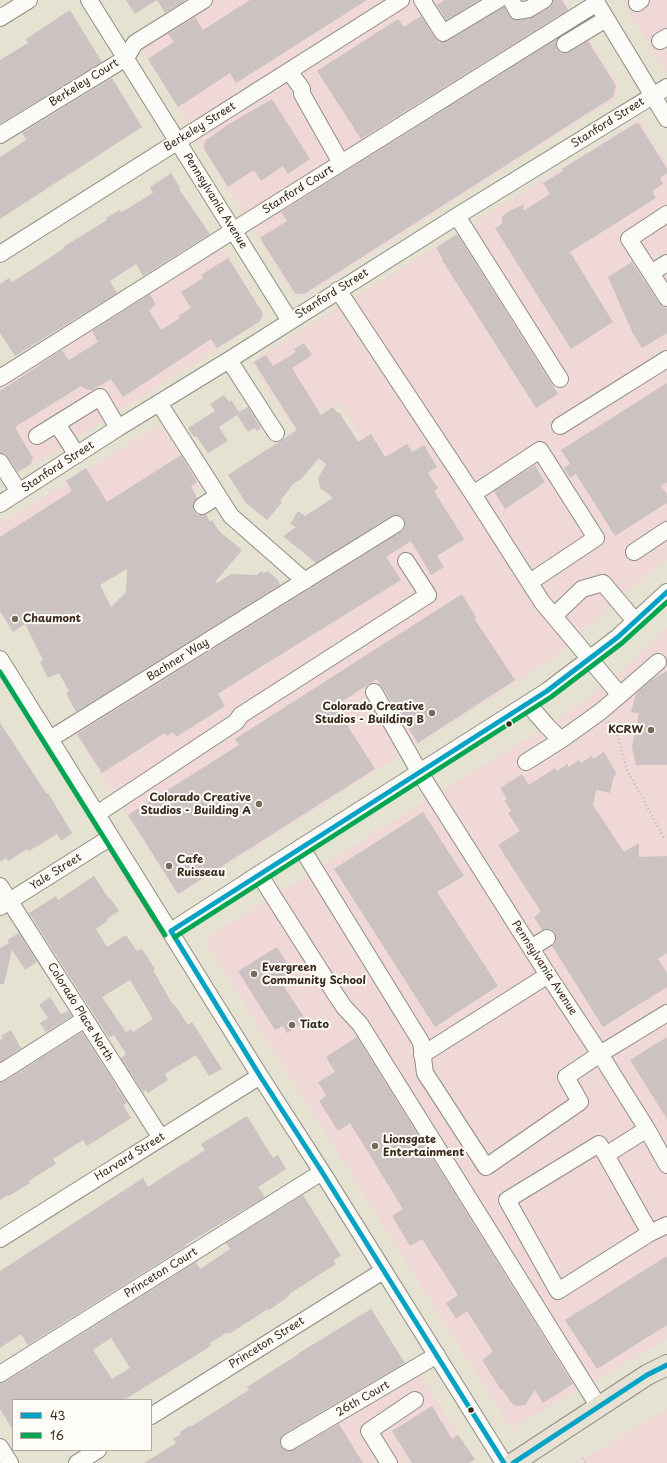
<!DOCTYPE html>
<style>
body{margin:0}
#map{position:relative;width:667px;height:1463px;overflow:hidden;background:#e6e2d2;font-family:"Playpen Sans",sans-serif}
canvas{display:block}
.legend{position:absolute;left:12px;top:1399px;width:140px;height:52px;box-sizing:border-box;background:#fdfcf7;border:1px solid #afa8a0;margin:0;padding:5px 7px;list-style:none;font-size:12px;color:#3b2a1e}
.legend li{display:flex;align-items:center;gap:8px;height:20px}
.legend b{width:20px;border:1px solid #afa8a0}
</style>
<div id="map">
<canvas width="667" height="1463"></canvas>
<ul class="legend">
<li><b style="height:5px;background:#03a3c5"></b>43</li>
<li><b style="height:5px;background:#00a651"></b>16</li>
</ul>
</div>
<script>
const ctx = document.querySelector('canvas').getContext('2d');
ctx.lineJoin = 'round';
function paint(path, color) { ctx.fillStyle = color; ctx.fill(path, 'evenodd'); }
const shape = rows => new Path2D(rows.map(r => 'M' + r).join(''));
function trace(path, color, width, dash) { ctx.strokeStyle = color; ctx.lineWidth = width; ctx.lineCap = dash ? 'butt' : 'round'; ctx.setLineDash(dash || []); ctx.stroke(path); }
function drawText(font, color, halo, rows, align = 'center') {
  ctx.font = font + ' "Playpen Sans",sans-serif'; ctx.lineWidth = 4; ctx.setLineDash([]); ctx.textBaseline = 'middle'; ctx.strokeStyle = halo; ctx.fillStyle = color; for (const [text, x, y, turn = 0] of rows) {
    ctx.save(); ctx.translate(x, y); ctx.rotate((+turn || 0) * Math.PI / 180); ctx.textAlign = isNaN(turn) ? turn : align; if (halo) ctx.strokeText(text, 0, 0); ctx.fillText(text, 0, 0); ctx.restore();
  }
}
paint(shape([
 [213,0,564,0,619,84,616,98,305,296,298,296,293,294,140,47],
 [621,0,667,0,667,74],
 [640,119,667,164,667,558,557,655,531,673,178,896,73,731,413,519,339,402,293,428,251,362],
 [221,244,264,313,262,321,14,477,0,455,0,385],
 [160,424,202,486,0,611,0,524],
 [667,628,667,1339,511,1429,208,946,209,936,566,714,592,695,632,662],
 [419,1374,477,1462,273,1463],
 [667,1409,667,1463,578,1463,647,1420]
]), '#efd8d5');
paint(shape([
 [126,0,184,0,185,1,165,13,157,0,135,14],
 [250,0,367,0,236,83,230,73,178,107,148,59,174,42,168,34,195,17,203,30],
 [445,0,480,0,446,20,437,5],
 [553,0,562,0,568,10,361,139,317,71,398,19,404,27,421,16,435,38,439,42,444,42,448,41,504,7,512,19,519,20,534,17,549,8,552,4],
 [70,10,102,62,0,124,0,60,28,43,26,39],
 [557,39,556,44,557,49,560,52,565,53,570,52,588,41,616,86,613,97,304,294,300,294,295,293,260,238,287,221,281,212],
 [112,78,142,127,0,219,0,157,26,140,22,133],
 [272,99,310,159,288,174,283,166,261,181,254,170,228,187,204,149,205,141,226,126],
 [638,122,667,169,667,173,660,178,663,184,652,191,656,198,570,252,613,322,571,349,495,228,502,224,502,217,506,213,524,204,523,211,550,194,543,183,563,171,562,169],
 [171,173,180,188,179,189,210,234,143,276,136,264,110,281,117,293,15,356,0,333,0,284,9,278,12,282,42,263,64,248,63,247,107,220,106,218,120,210,121,212,127,209,153,193,150,187],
 [457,234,558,394,536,408,442,260,443,259,436,248],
 [228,258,262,312,262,317,259,322,217,348,211,339,123,397,111,379,92,390,88,390,81,386,15,427,33,458,31,464,18,472,8,457,5,454,0,453,0,391,62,350,69,360,98,342,92,331,150,294,156,305,149,310,161,330,180,318,178,316,191,308,181,292,203,278,201,275],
 [632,262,659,303,667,309,667,333,642,348,632,332,608,277],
 [304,343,312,355,292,368,321,415,333,407,337,413,339,412,358,442,371,434,385,457,407,444,412,452,424,445,437,467,428,473,438,488,434,491,464,539,437,556,444,567,431,575,411,541,386,557,401,580,222,691,218,694,225,706,176,737,173,732,167,736,165,733,102,773,77,734,401,532,405,528,405,524,404,519,401,516,396,515,391,516,316,563,283,536,296,527,290,524,298,511,305,516,333,498,320,488,318,478,326,464,319,458,302,478,293,484,280,501,282,502,267,520,246,503,228,475,297,430,254,362,266,355,273,366,296,352,294,349],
 [667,383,667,482,661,486,667,494,667,503,615,536,576,474,570,478,564,468,570,464,561,450],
 [224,395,229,402,231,400,239,412,248,407,261,428,257,431,255,428,248,432,237,415,219,427,228,441,208,453,196,436,194,437,188,428,215,411,210,404],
 [181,455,197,482,191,486,197,498,193,502,193,507,194,511,198,515,202,515,206,514,210,522,212,520,220,532,242,550,215,582,217,583,231,574,257,575,261,571,264,573,268,571,278,580,280,585,76,712,66,693,69,691,59,673,48,678,40,662,43,660,25,624,13,632,0,611,0,537,72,491,66,481,86,468,107,502],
 [127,569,126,592,111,607,100,585],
 [535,465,545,482,539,485,540,486,505,509,494,491],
 [462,594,476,617,474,618,515,680,418,743,377,679,369,684,335,706,375,769,178,894,128,815,239,745,235,739],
 [667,671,667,765,636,765,632,747,639,713,631,712,636,694,651,680],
 [0,723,47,794,48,793,72,833,61,841,57,834,29,851,27,849,8,861,6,858,0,862],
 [604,752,617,774,614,776,610,793,596,790,593,805,624,852,639,843,639,857,667,856,667,953,658,959,667,973,667,987,603,1027,552,946,556,942,556,938,555,933,551,929,546,929,542,930,534,917,541,912,498,845,520,831,508,813,511,811,504,800,507,799,500,788,522,774,529,785,555,768,557,771,567,764,569,767,579,760,581,763,592,756,593,759],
 [423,812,464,876,437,892,498,986,435,1027,334,869],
 [94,876,109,899,110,898,119,911,107,919,108,921,96,929,107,947,126,935,137,951,142,949,155,969,153,970,173,1005,174,1004,188,1025,192,1022,222,1069,209,1076,196,1055,165,1074,168,1080,148,1093,146,1090,143,1092,121,1058,126,1054,114,1035,109,1038,29,913,56,896,58,900],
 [130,980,153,1019,133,1032,131,1029,126,1032,102,997],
 [19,933,37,962,25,970,12,950,4,984,0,984,0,948,9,943,7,940],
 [277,947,292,971,279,979,305,1019,299,1023,300,1025,287,1033,283,1026,275,1030,238,971],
 [50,997,61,1014,68,1011,72,1016,46,1032,40,1023,48,1018,39,1005],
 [11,1030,21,1048,0,1062,0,1040,3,1038,1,1036],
 [82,1032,127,1103,123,1105,131,1118,87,1146,83,1140,53,1159,56,1164,29,1181,30,1183,9,1196,8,1195,0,1200,0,1082,5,1081],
 [357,1037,573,1384,543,1403,535,1390,525,1405,515,1406,510,1401,502,1389,501,1390,482,1360,493,1352,467,1311,456,1319,446,1303,458,1295,422,1239,410,1246,392,1216,403,1209,350,1123,338,1131,319,1101,326,1096,318,1082,335,1072,326,1057],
 [667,1037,667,1119,630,1060],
 [247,1116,273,1158,278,1155,286,1169,258,1187,265,1197,185,1245,186,1246,28,1345,21,1334,0,1348,0,1271,143,1178,148,1187,205,1150,201,1144],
 [303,1195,341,1256,334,1260,336,1264,289,1294,290,1295,281,1302,269,1310,268,1309,229,1334,228,1332,210,1343,211,1346,124,1400,13,1400,13,1430,0,1409,0,1383,5,1382,196,1262,200,1269,230,1249,226,1243],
 [111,1338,130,1368,112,1379,93,1350],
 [667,1256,667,1325,597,1369,565,1320],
 [371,1309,405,1363,284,1434,281,1437,280,1442,281,1446,284,1450,289,1451,293,1450,339,1424,363,1463,144,1463,176,1443,173,1439,181,1434,180,1432,189,1426,190,1427,249,1390,247,1387,299,1354,299,1353],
 [432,1406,452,1439,458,1435,475,1459,469,1463,412,1463,392,1431]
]), '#ccc2c2');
const minor = shape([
 [89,0,290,321],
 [422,0,443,33,498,0],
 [511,0,517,11,529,9,544,0],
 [595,0,667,119],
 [637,3,641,0],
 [0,18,29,0],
 [660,41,667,37],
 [565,44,606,19],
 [289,71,302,89,302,94,341,163],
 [0,135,126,58,135,43,204,0],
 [667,214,629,239,667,298],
 [457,216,560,379],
 [0,254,401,0],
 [651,273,667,263],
 [338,290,473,494,542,602,620,695,600,712,561,740,547,726,528,704],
 [229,360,276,433],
 [0,378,234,230,597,3],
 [159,403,231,516,305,581],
 [57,424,77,455],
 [560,426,667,359],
 [37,436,100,397,118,428],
 [0,462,19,492],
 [473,494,540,450,596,538,530,582],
 [0,504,118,428,229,360,457,216,667,87],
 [202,506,218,496],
 [634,552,667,530],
 [554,616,582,589,603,583,635,621],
 [0,659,260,1076,322,1172,504,1463],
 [374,692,420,773,548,975,600,1054,647,1129,667,1165],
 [620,695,658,662],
 [50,739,396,524],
 [526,762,561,740],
 [97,814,236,722,241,715,428,595,406,561],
 [301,847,421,1042,425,1073,486,1167,580,1102,566,1077,600,1054,667,1013],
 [259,874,334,992,344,1007,360,1024,599,1407],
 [0,886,161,1138],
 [0,907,111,837],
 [171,931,259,874,547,691,618,637,667,592],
 [531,948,547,938],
 [422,1055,548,975],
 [0,1073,85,1019],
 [647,1129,606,1155,599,1144,507,1200,558,1291,650,1233,667,1225],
 [606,1155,650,1233],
 [0,1239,260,1076],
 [0,1374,322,1172],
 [151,1416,383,1271],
 [289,1442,437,1355],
 [0,1447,10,1463],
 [77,1463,98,1450],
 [389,1463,369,1431,415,1400]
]);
const major = shape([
 [513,1463,647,1375,667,1365]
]);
trace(minor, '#918d83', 18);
trace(major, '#918d83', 22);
trace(shape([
 [608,722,618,736,627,770,664,838],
 [583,1458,586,1463]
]), '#bebcb8', 2.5, [1, 3]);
trace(minor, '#fbfbf8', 16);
trace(major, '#e6e1d4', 20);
trace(shape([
 [171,931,260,1076,322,1172,504,1463],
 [171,931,547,691,618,637,667,592],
 [513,1463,647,1375,667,1365]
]), '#03a3c5', 5);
trace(shape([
 [0,672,165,935],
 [175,937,551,697,622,643,667,602]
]), '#00a651', 5);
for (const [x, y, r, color] of [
 [15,619,4,"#776a5d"],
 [432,713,4,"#776a5d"],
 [509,724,3.5,"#3b2a1e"],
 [651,730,4,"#776a5d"],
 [259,804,4,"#776a5d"],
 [169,866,4,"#776a5d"],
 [254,974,4,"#776a5d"],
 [292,1025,4,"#776a5d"],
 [375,1146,4,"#776a5d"],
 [471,1410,3.5,"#3b2a1e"]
]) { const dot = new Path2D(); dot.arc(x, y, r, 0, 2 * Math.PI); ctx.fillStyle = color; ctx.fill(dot); trace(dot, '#fdfcf7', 1.5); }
drawText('11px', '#3b2a1e', '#fdfcf7', [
 ["Berkeley Court",84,83,-32],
 ["Stanford Street",608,123,-32],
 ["Berkeley Street",200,127,-32],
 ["Stanford Court",298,190,-32],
 ["Pennsylvania Avenue",215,201,58],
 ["Stanford Street",332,294,-32],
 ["Stanford Street",58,467,-33],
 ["Bachner Way",178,660,-32],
 ["Yale Street",56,872,-32],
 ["Pennsylvania Avenue",544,968,57],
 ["Colorado Place North",80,1012,58],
 ["Harvard Street",130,1157,-32],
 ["Princeton Court",161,1273,-32],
 ["Princeton Street",267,1343,-32],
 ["26th Court",363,1399,-30]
]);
drawText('bold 11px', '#3b2a1e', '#fdfcf7', [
 ["Chaumont",23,619],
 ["Colorado Creative",424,707,"right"],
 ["Studios - Building B",424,720,"right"],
 ["KCRW",643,730,"right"],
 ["Colorado Creative",251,798,"right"],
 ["Studios - Building A",251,811,"right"],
 ["Cafe",177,860],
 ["Ruisseau",177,873],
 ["Evergreen",262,968],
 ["Community School",262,981],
 ["Tiato",300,1025],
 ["Lionsgate",383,1140],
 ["Entertainment",383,1153]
], 'left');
</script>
